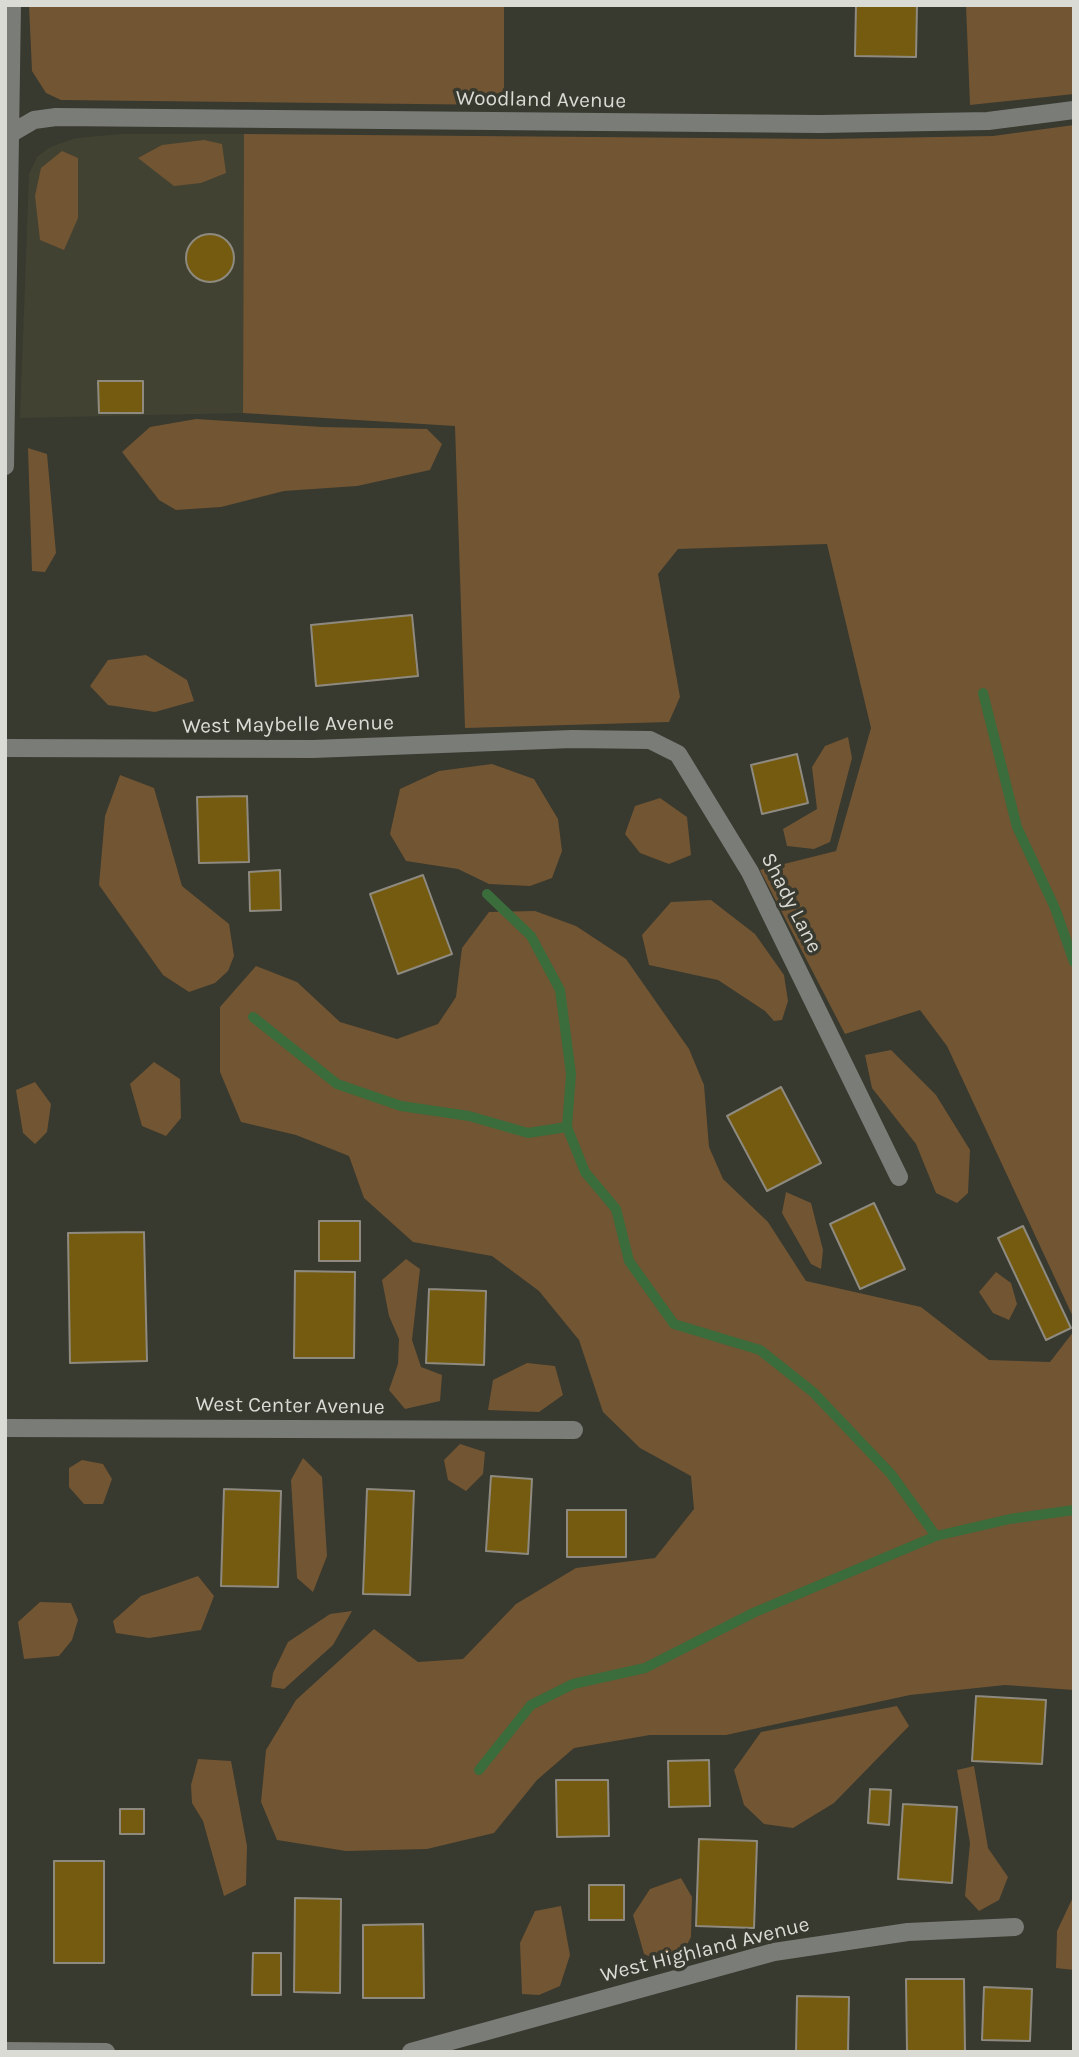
<!DOCTYPE html>
<style>
body{margin:0}
#map{position:relative;width:1079px;height:2057px;overflow:hidden;background:#38392f;font-family:Karla,sans-serif}
canvas{display:block}
.frame{position:absolute;inset:0;border:7px solid #dadbd5;pointer-events:none}
</style>
<div id="map">
<canvas width="1079" height="2057"></canvas>
<div class="frame"></div>
</div>
<script>
const ctx = document.querySelector('canvas').getContext('2d');
ctx.lineJoin = 'round';
function paint(path, color) { ctx.fillStyle = color; ctx.fill(path, 'evenodd'); }
const shape = rows => new Path2D(rows.map(r => 'M' + r).join(''));
function trace(path, color, width, dash) { ctx.strokeStyle = color; ctx.lineWidth = width; ctx.lineCap = dash ? 'butt' : 'round'; ctx.setLineDash(dash || []); ctx.stroke(path); }
function drawText(font, color, halo, rows, align = 'center') {
  ctx.font = font + ' Karla,sans-serif'; ctx.lineWidth = 7; ctx.setLineDash([]); ctx.textBaseline = 'middle'; ctx.strokeStyle = halo; ctx.fillStyle = color; for (const [text, x, y, turn = 0] of rows) {
    ctx.save(); ctx.translate(x, y); ctx.rotate((+turn || 0) * Math.PI / 180); ctx.textAlign = isNaN(turn) ? turn : align; if (halo) ctx.strokeText(text, 0, 0); ctx.fillText(text, 0, 0); ctx.restore();
  }
}
paint(shape([
 [121,134,244,134,243,413,20,418,29,174,37,157,50,147,76,138]
]), '#424232');
paint(shape([
 [29,5,504,5,504,105,61,100,46,93,32,71],
 [966,5,1074,5,1074,94,970,105],
 [1074,125,1074,1319,947,1046,920,1010,845,1034,760,870,836,851,871,728,827,544,678,549,658,574,680,697,669,722,465,728,455,426,243,413,244,134,826,139,993,136],
 [204,140,222,144,226,173,201,183,174,186,138,158,162,145],
 [62,151,78,158,78,218,64,250,40,240,35,196,41,168],
 [196,419,322,427,427,429,442,444,430,470,357,486,284,491,221,507,176,510,159,500,122,452,150,427],
 [28,448,47,454,56,553,45,572,32,571],
 [146,655,187,680,194,701,155,712,108,705,90,686,108,660],
 [848,737,852,758,830,842,814,849,787,846,783,829,817,809,812,767,825,746],
 [492,764,534,779,558,819,562,851,552,878,530,886,489,884,458,869,406,861,390,834,400,789,439,771],
 [120,775,154,788,182,886,229,924,234,956,228,971,215,983,189,992,163,975,99,885,105,816],
 [660,798,687,817,691,855,669,864,640,853,625,834,635,806],
 [711,900,755,934,784,975,788,1001,782,1020,774,1021,765,1011,718,980,649,965,642,935,671,902],
 [535,911,576,926,626,959,689,1049,704,1085,709,1147,723,1179,768,1222,806,1281,921,1307,989,1360,1050,1362,1074,1331,1074,1690,1005,1685,910,1695,726,1735,650,1735,574,1748,537,1780,494,1833,427,1849,346,1851,277,1840,261,1802,266,1750,296,1700,374,1629,418,1662,463,1659,516,1604,576,1568,655,1558,694,1509,691,1476,640,1448,603,1412,579,1340,539,1291,492,1256,413,1242,364,1198,349,1156,296,1135,241,1122,220,1072,220,1007,256,966,297,982,340,1022,397,1039,438,1024,456,997,462,948,489,912],
 [891,1050,936,1095,970,1150,968,1193,957,1203,936,1193,916,1144,872,1088,865,1055],
 [154,1062,180,1079,181,1118,166,1136,142,1126,130,1084],
 [35,1082,51,1104,47,1132,35,1144,23,1133,16,1090],
 [786,1192,811,1203,823,1250,821,1269,811,1264,782,1213],
 [406,1259,420,1269,412,1340,421,1367,442,1375,440,1401,405,1409,389,1390,398,1364,399,1339,389,1316,382,1280],
 [996,1272,1011,1283,1017,1304,1009,1320,993,1313,979,1292],
 [527,1363,555,1366,563,1395,539,1412,488,1410,493,1380],
 [460,1444,485,1452,483,1474,466,1491,448,1480,444,1460],
 [303,1458,322,1477,327,1556,313,1592,297,1578,291,1480],
 [82,1460,103,1464,112,1479,103,1504,84,1504,69,1487,69,1468],
 [198,1576,214,1596,201,1630,149,1638,116,1633,113,1621,141,1596],
 [40,1602,71,1603,78,1620,72,1640,59,1656,24,1659,18,1622],
 [352,1611,333,1645,284,1689,271,1687,273,1673,288,1642,330,1614],
 [897,1706,909,1726,834,1803,793,1828,764,1824,744,1805,734,1770,761,1732],
 [198,1759,231,1761,247,1846,246,1885,224,1896,203,1821,192,1803,191,1785],
 [974,1766,988,1848,1008,1877,999,1900,979,1911,965,1896,970,1843,957,1770],
 [681,1878,692,1897,691,1937,678,1961,662,1962,644,1954,633,1915,650,1889],
 [1074,1895,1074,1970,1056,1968,1057,1931],
 [561,1906,570,1955,560,1986,539,1995,522,1994,520,1943,535,1911]
]), '#725533');
trace(shape([
 [983,693,1017,827,1055,908,1074,962],
 [487,894,531,936,560,990,571,1074,567,1127,585,1172,616,1209,629,1261,674,1324,760,1350,813,1392,891,1474,936,1536],
 [253,1017,337,1084,401,1106,469,1116,528,1133,567,1127],
 [479,1770,531,1705,573,1684,645,1668,753,1613,936,1536,1010,1519,1074,1510]
]), '#3b6c3b', 10);
const building = shape([
 [856,5,917,5,916,57,855,56,856,5],
 '186 258a24 24 0 1 1 48 0a24 24 0 1 1-48 0Z',
 [98,381,143,381,143,413,99,413,98,381],
 [412,615,418,676,316,686,311,625,412,615],
 [797,754,808,803,762,814,751,765,797,754],
 [247,796,249,862,199,863,197,797,247,796],
 [280,870,281,910,250,911,249,872,280,870],
 [423,875,452,954,398,974,370,894,423,875],
 [781,1087,821,1163,767,1191,727,1116,781,1087],
 [874,1203,905,1269,860,1289,830,1224,874,1203],
 [319,1221,360,1221,360,1261,319,1261,319,1221],
 [1023,1226,1071,1328,1046,1340,998,1238,1023,1226],
 [144,1232,147,1361,70,1363,68,1233,144,1232],
 [295,1271,355,1272,354,1358,294,1358,295,1271],
 [429,1289,486,1291,484,1365,426,1363,429,1289],
 [491,1476,532,1479,528,1554,486,1551,491,1476],
 [224,1489,281,1491,278,1587,221,1586,224,1489],
 [367,1489,414,1491,410,1595,363,1594,367,1489],
 [567,1510,626,1510,626,1557,567,1557,567,1510],
 [976,1696,1046,1700,1042,1764,972,1761,976,1696],
 [709,1760,710,1806,669,1807,668,1761,709,1760],
 [556,1780,608,1780,609,1836,557,1837,556,1780],
 [870,1789,891,1790,889,1825,868,1823,870,1789],
 [903,1804,957,1807,952,1883,898,1879,903,1804],
 [120,1809,144,1809,144,1834,120,1834,120,1809],
 [699,1839,757,1841,754,1928,696,1926,699,1839],
 [54,1861,104,1861,104,1963,54,1963,54,1861],
 [589,1885,624,1885,624,1920,589,1920,589,1885],
 [295,1898,341,1899,340,1993,294,1992,295,1898],
 [423,1924,424,1998,363,1998,363,1925,423,1924],
 [253,1953,281,1953,281,1995,252,1995,253,1953],
 [906,1979,964,1979,965,2052,907,2052,906,1979],
 [984,1987,1032,1989,1030,2041,982,2040,984,1987],
 [797,1996,849,1997,848,2052,796,2052,797,1996]
]);
paint(building, '#745b10');
trace(building, '#8e8a7f', 2);
trace(shape([
 [10,134,34,120,56,117,820,124,988,121,1074,110],
 [5,466,12,5],
 [5,748,313,749,572,739,650,740,678,754,750,872,899,1177],
 [5,1428,574,1430],
 [5,2051,106,2052],
 [411,2052,774,1952,908,1932,1015,1927]
]), '#7a7c77', 18);
drawText('21px', '#dadbd5', '#38392f', [
 ["Woodland Avenue",541,100,1],
 ["West Maybelle Avenue",288,725,-1],
 ["Shady Lane",791,903,63],
 ["West Center Avenue",290,1406,1],
 ["West Highland Avenue",705,1950,-14]
]);
</script>
